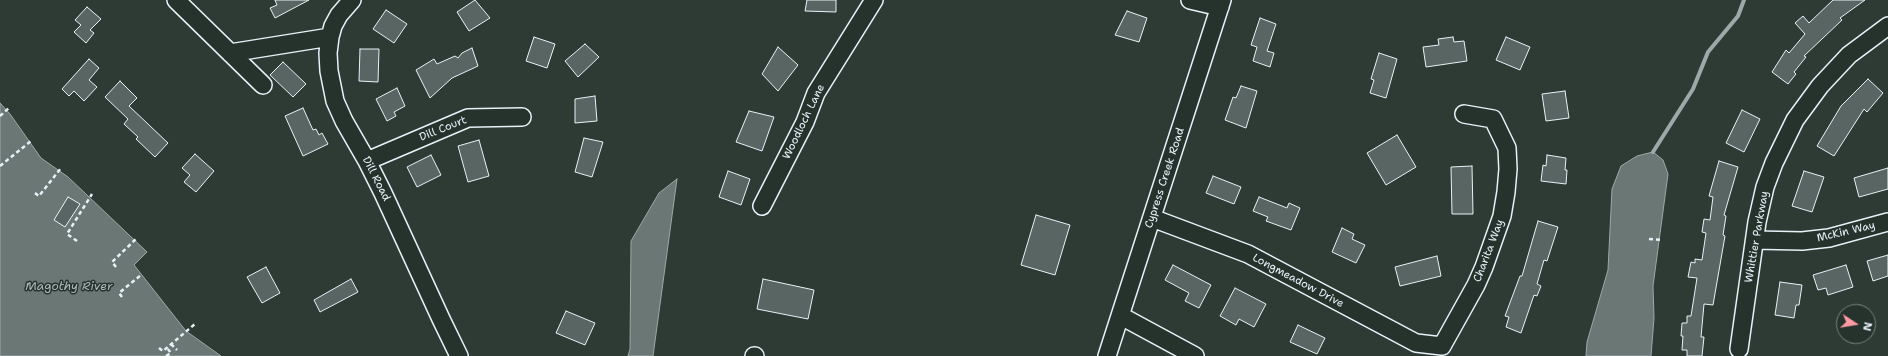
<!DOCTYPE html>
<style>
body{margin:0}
#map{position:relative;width:1888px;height:356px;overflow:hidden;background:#2e3b35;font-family:"Shantell Sans",sans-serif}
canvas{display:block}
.north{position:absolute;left:1836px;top:304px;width:40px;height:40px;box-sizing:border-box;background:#26332d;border:1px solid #747f7e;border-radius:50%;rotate:102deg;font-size:11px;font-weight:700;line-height:16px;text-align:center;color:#e8f1f8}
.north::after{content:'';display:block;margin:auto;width:14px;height:18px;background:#ff9aa2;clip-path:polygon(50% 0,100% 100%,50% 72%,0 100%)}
</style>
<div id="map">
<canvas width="1888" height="356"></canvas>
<div class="north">N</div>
</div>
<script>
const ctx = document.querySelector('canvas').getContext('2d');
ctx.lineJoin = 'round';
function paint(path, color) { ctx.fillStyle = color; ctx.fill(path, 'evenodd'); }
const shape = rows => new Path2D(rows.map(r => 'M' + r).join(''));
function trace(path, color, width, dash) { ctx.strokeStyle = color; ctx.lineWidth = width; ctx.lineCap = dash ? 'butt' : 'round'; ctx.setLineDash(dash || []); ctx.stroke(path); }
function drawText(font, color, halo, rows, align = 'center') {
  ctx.font = font + ' "Shantell Sans",sans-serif'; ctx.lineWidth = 3; ctx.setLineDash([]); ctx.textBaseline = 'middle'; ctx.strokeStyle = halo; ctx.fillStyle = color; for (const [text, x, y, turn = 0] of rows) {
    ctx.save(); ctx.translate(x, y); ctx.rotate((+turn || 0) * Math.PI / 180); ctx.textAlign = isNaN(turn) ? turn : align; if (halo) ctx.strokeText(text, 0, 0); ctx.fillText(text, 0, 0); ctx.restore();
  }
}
const water = shape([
 [0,103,10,114,41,158,68,177,147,252,134,265,186,331,221,356,0,356,0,103],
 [1653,152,1663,160,1668,174,1653,286,1654,318,1651,356,1586,356,1587,342,1608,270,1612,189,1621,166,1637,156,1653,152],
 [677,179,653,356,628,356,630,349,631,241,659,193,677,179]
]);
paint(water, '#6b7775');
trace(water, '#9da8a9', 1);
trace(shape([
 [1653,152,1693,89,1708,52,1738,16,1744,0]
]), '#9da8a9', 4);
const building = shape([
 [275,0,309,0,275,18,270,8,277,5,275,0],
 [475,0,490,18,469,31,457,12,475,0],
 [807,0,836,0,836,12,805,11,807,0],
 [1833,0,1865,0,1840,18,1842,20,1804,56,1806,57,1794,72,1796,74,1788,84,1772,72,1786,50,1789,53,1805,34,1795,23,1803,16,1809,23,1833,0],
 [87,7,101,19,90,30,94,33,86,43,74,32,81,25,75,20,87,7],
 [386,10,407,24,394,43,373,29,386,10],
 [1127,11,1147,18,1139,42,1115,35,1127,11],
 [1260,18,1276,24,1267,51,1274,53,1270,67,1253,61,1257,47,1251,45,1260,18],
 [534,37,555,44,547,68,526,61,534,37],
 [1453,37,1454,42,1464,41,1467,61,1426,67,1423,47,1439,45,1438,39,1453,37],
 [1506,37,1530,47,1520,70,1496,60,1506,37],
 [585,44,599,57,578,77,565,61,585,44],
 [778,47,798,65,778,91,762,74,778,47],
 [472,48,478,66,452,78,430,98,416,70,434,59,437,64,455,56,458,58,462,53,472,48],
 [360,49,379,49,378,82,359,81,360,49],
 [1379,53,1397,59,1386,98,1370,93,1374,80,1371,79,1379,53],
 [89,59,99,68,89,80,97,87,84,101,74,91,69,96,62,89,89,59],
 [283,62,306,84,293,97,270,75,283,62],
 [1868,79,1883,93,1867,112,1864,109,1834,156,1817,146,1841,106,1868,79],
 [120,81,137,98,129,106,168,143,155,157,136,139,138,137,124,124,128,119,105,97,120,81],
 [1241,86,1257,91,1246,128,1225,120,1233,97,1236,98,1241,86],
 [397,88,405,106,394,112,396,116,387,121,376,99,397,88],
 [1565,91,1569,118,1546,121,1542,94,1565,91],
 [595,96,597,121,575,123,575,99,595,96],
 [303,108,313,130,316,129,319,135,322,133,328,144,303,156,285,116,303,108],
 [1742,110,1760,119,1744,152,1726,143,1742,110],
 [749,111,774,117,762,151,736,142,749,111],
 [1397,135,1416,167,1386,185,1367,153,1397,135],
 [584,138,603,142,592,177,575,172,584,138],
 [479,140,489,176,468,182,458,146,479,140],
 [195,154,214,171,196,192,184,182,190,175,182,168,195,154],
 [431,155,441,175,417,187,407,167,431,155],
 [1547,155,1566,158,1565,170,1567,170,1566,184,1541,181,1543,165,1546,166,1547,155],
 [1719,161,1738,167,1724,215,1726,216,1723,235,1725,236,1713,305,1704,304,1701,337,1704,337,1702,356,1687,356,1687,350,1682,350,1683,336,1681,336,1682,323,1687,323,1687,316,1691,316,1697,278,1688,277,1691,262,1695,263,1695,259,1702,260,1706,233,1702,232,1704,219,1710,220,1713,197,1709,196,1719,161],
 [1472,166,1473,214,1452,214,1451,167,1472,166],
 [1888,168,1888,189,1859,197,1854,178,1888,168],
 [728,171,750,179,741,205,719,197,728,171],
 [1804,171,1824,177,1812,212,1792,206,1804,171],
 [1213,176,1241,187,1234,204,1206,193,1213,176],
 [68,197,80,204,65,227,54,220,68,197],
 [1259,197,1287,208,1289,203,1300,208,1291,230,1266,221,1268,217,1253,211,1259,197],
 [1036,215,1070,225,1055,275,1021,265,1036,215],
 [1538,221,1558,227,1547,261,1544,260,1537,284,1541,286,1537,296,1534,295,1521,333,1506,327,1509,317,1505,316,1520,276,1522,276,1538,221],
 [1342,228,1354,234,1352,239,1365,245,1356,263,1332,252,1342,228],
 [1888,255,1888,276,1873,281,1867,261,1888,255],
 [1437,256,1441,276,1400,286,1395,267,1437,256],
 [1173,265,1211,285,1199,308,1185,301,1189,293,1165,280,1173,265],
 [1846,265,1853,287,1828,295,1826,288,1818,290,1813,275,1846,265],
 [266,267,280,293,262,303,247,277,266,267],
 [351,279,358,292,320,312,314,300,351,279],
 [763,279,814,290,808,319,757,309,763,279],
 [1780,282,1802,285,1799,305,1796,305,1794,318,1775,315,1780,282],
 [1235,288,1266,304,1254,327,1239,319,1236,325,1220,316,1235,288],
 [566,311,595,323,585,345,556,333,566,311],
 [1298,325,1325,338,1317,354,1290,342,1298,325]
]);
paint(building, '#596563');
trace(building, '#e8f1f8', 1);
const minor = shape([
 [176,0,263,85],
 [352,0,339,15,333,26,330,37,328,53,329,71,335,101,344,121,367,161,383,193,441,319,459,356],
 [1190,0,1220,7],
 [230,53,330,37],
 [367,161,468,118,522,117],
 [762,206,805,122,816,93,874,0],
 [1152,218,1248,254,1416,343,1442,346,1476,285,1484,267,1502,216,1506,192,1508,169,1507,148,1493,119,1464,114],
 [1755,240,1802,241,1829,238,1888,222],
 [1121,316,1195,356],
 [1739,349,1757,222,1765,187,1774,163,1795,120,1820,86,1849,55,1888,26],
 [754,356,755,356],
 [1107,356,1222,0]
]);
trace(minor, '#e8f1f8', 20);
trace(shape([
 [0,116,10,107],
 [0,166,31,141],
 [35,193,39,196,61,168],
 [1649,239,1662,240],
 [77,241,67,234,92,194],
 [116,267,112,262,137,238],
 [122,297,119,293,141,275],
 [171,344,177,350],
 [159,348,163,351,195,324],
 [166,356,171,353,167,348]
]), '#e8f1f8', 2.5, [4, 3]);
trace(minor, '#26332d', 17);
drawText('11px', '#e8f1f8', '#26332d', [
 ["Woodloch Lane",804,122,-64],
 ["Dill Court",443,129,-22],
 ["Cypress Creek Road",1165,178,-72],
 ["Dill Road",376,179,63],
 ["McKin Way",1846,232,-13],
 ["Whittier Parkway",1757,237,-80],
 ["Charita Way",1489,251,-69],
 ["Longmeadow Drive",1298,281,28]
]);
drawText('italic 12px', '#b0babd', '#26332d', [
 ["Magothy River",69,287]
]);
</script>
